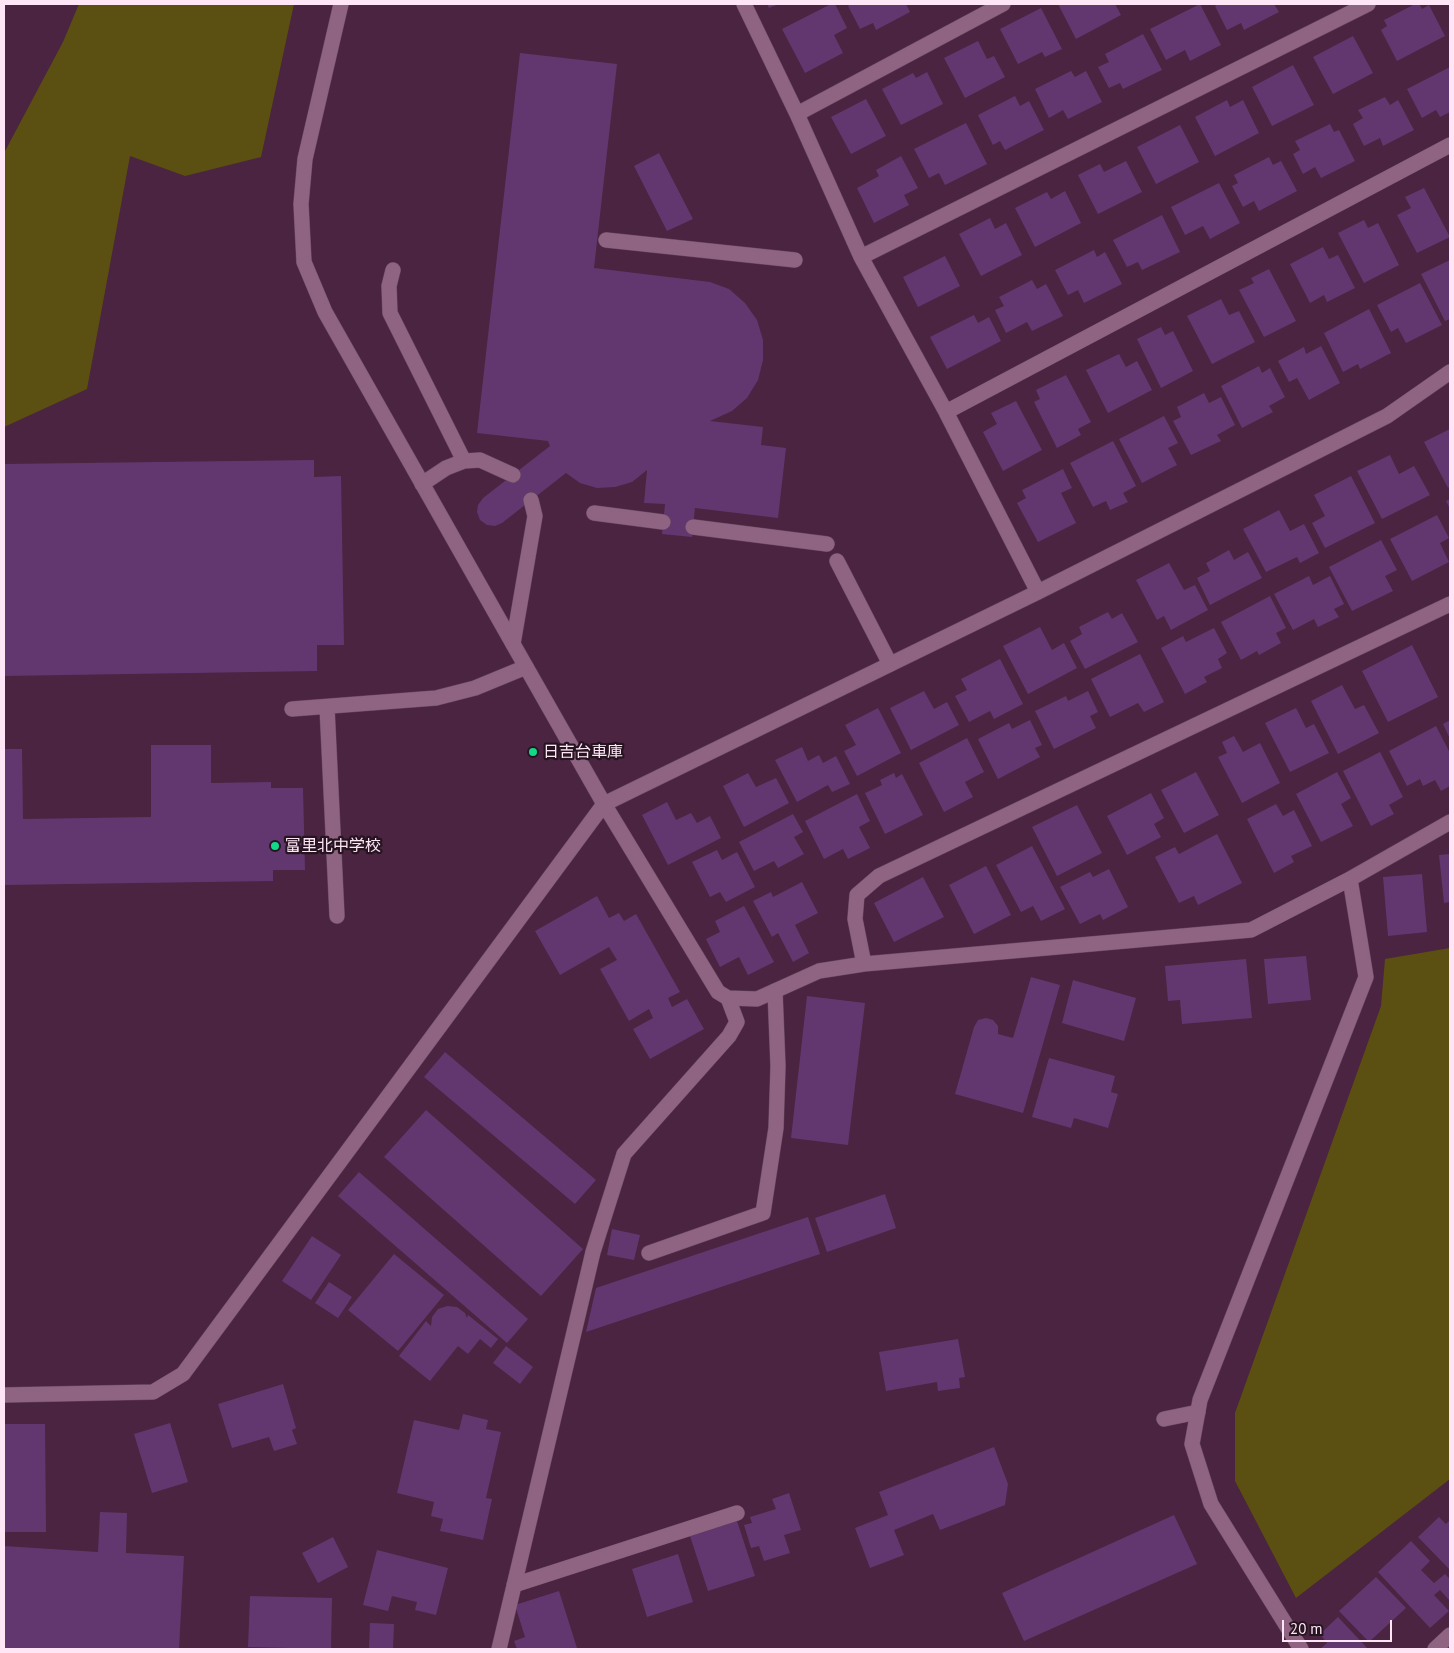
<!DOCTYPE html>
<meta charset="utf-8">
<style>
body{margin:0}
#map{position:relative;width:1454px;height:1653px;overflow:hidden;background:#4a2440;font-family:"PT Sans",sans-serif}
canvas{display:block}
.frame{position:absolute;inset:0;border:5px solid #ffe6f7;pointer-events:none}
.scale{position:absolute;left:1282px;top:1620px;width:110px;height:22px;box-sizing:border-box;border:2px solid #ffe6f7;border-top:0;padding-left:6px;font-size:15px;line-height:18px;white-space:nowrap;color:#ffe6f7;-webkit-text-stroke:4px #261521;paint-order:stroke}
</style>
<div id="map">
<canvas width="1454" height="1653"></canvas>
<div class="frame"></div>
<div class="scale">20 m</div>
</div>
<script>
const ctx = document.querySelector('canvas').getContext('2d');
ctx.lineJoin = 'round';
function paint(path, color) { ctx.fillStyle = color; ctx.fill(path, 'evenodd'); }
const shape = rows => new Path2D(rows.map(r => 'M' + r).join(''));
function trace(path, color, width, dash) { ctx.strokeStyle = color; ctx.lineWidth = width; ctx.lineCap = dash ? 'butt' : 'round'; ctx.setLineDash(dash || []); ctx.stroke(path); }
function drawText(font, color, halo, rows, align = 'center') {
  ctx.font = font + ' "PT Sans","Noto Sans JP",sans-serif'; ctx.lineWidth = 4.5; ctx.setLineDash([]); ctx.textBaseline = 'middle'; ctx.strokeStyle = halo; ctx.fillStyle = color; for (const [text, x, y, turn = 0] of rows) {
    ctx.save(); ctx.translate(x, y); ctx.rotate((+turn || 0) * Math.PI / 180); ctx.textAlign = isNaN(turn) ? turn : align; if (halo) ctx.strokeText(text, 0, 0); ctx.fillText(text, 0, 0); ctx.restore();
  }
}
paint(shape([
 [79,4,294,4,261,157,185,176,130,156,87,389,4,427,4,153,63,42],
 [1450,948,1450,1479,1296,1598,1235,1481,1235,1413,1381,1006,1385,959]
]), '#5b5011');
paint(shape([
 [767,4,779,4,769,8],
 [831,4,835,4,847,28,834,35,843,53,805,73,782,29],
 [851,4,906,4,910,12,876,30,873,23,860,29,848,6],
 [1058,4,1115,4,1121,15,1076,39],
 [1200,4,1221,45,1190,61,1185,50,1166,60,1150,29],
 [1218,4,1274,4,1279,12,1244,30,1241,23,1227,30,1215,6],
 [1415,4,1419,4,1422,9,1429,5,1445,36,1397,61,1381,30,1387,26,1384,20],
 [1041,8,1062,49,1045,57,1042,52,1018,64,1000,29],
 [1143,34,1162,70,1123,89,1120,83,1109,88,1098,67,1109,62,1105,54],
 [1353,36,1373,73,1333,94,1313,57],
 [978,41,987,59,994,56,1005,77,965,98,944,58],
 [520,53,617,64,594,268,710,282,729,289,745,303,757,320,763,340,763,360,758,380,747,398,732,411,710,421,763,427,761,445,786,448,778,518,695,508,692,537,662,534,665,504,644,503,647,470,632,482,615,487,597,488,580,483,566,473,502,523,495,526,487,525,480,520,477,512,478,505,483,498,550,446,548,441,477,433],
 [1293,65,1314,105,1272,126,1252,87],
 [1450,67,1450,112,1440,117,1436,110,1422,118,1407,89],
 [1071,71,1075,77,1086,71,1102,102,1068,119,1063,110,1049,118,1035,89],
 [927,72,943,104,901,125,882,89,913,73,916,78],
 [1015,96,1020,106,1029,101,1044,130,1005,150,1000,141,993,145,978,115],
 [1385,97,1390,105,1398,100,1414,130,1383,146,1380,138,1364,146,1353,124,1363,118,1358,110],
 [866,99,886,136,851,154,831,117],
 [1227,100,1230,107,1243,100,1259,133,1215,156,1195,117],
 [966,123,987,164,945,185,939,173,929,178,914,149],
 [1330,124,1334,132,1339,130,1355,161,1321,178,1315,167,1303,174,1293,154,1300,150,1295,141],
 [1180,125,1199,162,1156,184,1137,147],
 [659,153,693,219,667,231,634,166],
 [901,156,918,188,904,195,909,205,874,223,857,188,879,176,876,170],
 [1269,157,1273,165,1281,161,1297,191,1259,211,1254,201,1243,207,1232,186,1238,183,1234,175],
 [1126,161,1142,192,1098,214,1078,175,1100,164,1104,172],
 [1219,183,1240,223,1210,239,1203,226,1185,235,1171,207],
 [1424,188,1450,237,1417,253,1397,215,1411,208,1405,197],
 [1065,191,1081,223,1035,247,1015,208,1047,192,1051,199],
 [1162,215,1180,252,1142,270,1138,262,1127,267,1113,240],
 [990,218,995,229,1006,223,1022,255,981,276,959,234],
 [1364,220,1368,228,1378,223,1399,265,1364,283,1338,233],
 [1323,247,1329,259,1338,255,1355,288,1327,302,1324,295,1310,303,1290,264],
 [1094,250,1097,257,1105,252,1122,284,1084,303,1078,290,1068,295,1055,270],
 [945,256,960,286,918,307,903,277],
 [1450,260,1450,319,1445,321,1421,274],
 [1269,269,1296,321,1264,337,1239,290,1254,283,1251,278],
 [1032,280,1037,289,1046,284,1063,316,1032,331,1027,322,1006,333,995,310,1004,306,999,297],
 [1420,283,1442,325,1406,343,1398,328,1391,332,1377,305],
 [1221,299,1229,315,1239,311,1255,342,1212,364,1187,316],
 [1369,309,1391,353,1360,369,1358,364,1343,372,1324,333],
 [974,315,978,323,989,317,1001,341,947,369,930,337],
 [1161,327,1165,335,1173,331,1193,371,1161,388,1137,339],
 [1321,346,1340,383,1309,400,1297,378,1289,382,1278,361,1304,347,1306,354],
 [1119,354,1126,367,1137,361,1152,390,1108,413,1086,370],
 [1259,366,1262,373,1270,368,1285,397,1269,406,1273,412,1242,428,1221,386],
 [1066,375,1091,422,1078,429,1081,435,1057,448,1034,402,1040,399,1036,390],
 [1204,393,1209,403,1221,397,1235,425,1217,435,1221,441,1191,455,1173,421,1181,417,1177,407],
 [1016,401,1042,450,1003,471,983,432,997,424,991,413],
 [1164,416,1178,443,1168,448,1177,465,1142,483,1119,439],
 [1450,429,1450,486,1448,488,1424,442],
 [1113,441,1136,486,1123,493,1128,502,1110,510,1106,501,1093,507,1070,463],
 [1390,455,1399,474,1414,466,1430,495,1382,519,1357,471],
 [314,460,314,477,341,476,344,645,317,645,317,671,4,676,4,464],
 [1063,469,1072,488,1061,493,1076,523,1038,542,1017,503,1026,498,1022,490],
 [1351,476,1375,523,1325,548,1312,523,1325,516,1314,495],
 [1450,499,1450,509,1446,501],
 [1279,510,1290,531,1304,524,1319,553,1300,563,1297,557,1266,572,1243,529],
 [1437,515,1449,538,1440,543,1449,562,1412,581,1390,539],
 [1381,540,1397,570,1385,576,1393,591,1352,611,1329,567],
 [1229,550,1234,560,1248,552,1262,578,1210,605,1197,578,1210,571,1206,563],
 [1169,563,1184,590,1195,585,1208,610,1171,630,1164,616,1157,620,1136,580],
 [1309,576,1313,585,1330,576,1344,604,1334,609,1339,617,1318,627,1314,619,1293,630,1274,594],
 [1270,596,1286,628,1276,633,1281,643,1259,655,1257,651,1241,660,1221,622],
 [1108,612,1112,619,1122,613,1138,642,1085,669,1070,641,1082,634,1079,627],
 [1040,627,1052,650,1064,643,1077,668,1028,694,1003,646],
 [1214,628,1227,653,1218,659,1222,668,1204,677,1207,682,1185,694,1161,648,1183,636,1186,642],
 [1412,645,1438,697,1388,722,1362,671],
 [1140,654,1164,702,1144,712,1138,703,1110,717,1091,679],
 [1000,659,1023,704,994,719,990,711,969,722,955,696,967,690,961,679],
 [1342,685,1355,709,1364,705,1379,733,1338,754,1311,701],
 [924,691,934,709,947,702,959,725,911,750,890,708],
 [1088,691,1098,712,1090,716,1096,728,1054,749,1035,711,1066,696,1068,701],
 [878,708,901,753,857,776,844,751,856,745,845,725],
 [1296,708,1306,728,1314,724,1329,753,1290,772,1265,723],
 [1030,720,1042,745,1035,748,1040,757,998,779,978,739,1009,723,1012,729],
 [1450,720,1450,739,1443,724],
 [1436,726,1450,753,1450,786,1441,791,1435,780,1423,786,1420,779,1407,786,1389,751],
 [1234,736,1243,752,1260,743,1280,783,1242,803,1218,757,1227,753,1222,742],
 [967,738,984,772,965,782,973,797,944,812,919,763],
 [151,745,211,745,211,783,271,782,271,788,303,788,305,870,273,870,273,881,4,885,4,749,22,749,23,819,151,817],
 [802,747,808,761,819,755,823,763,836,756,850,784,832,792,828,785,797,802,775,760],
 [1380,752,1403,797,1389,805,1394,814,1371,826,1343,771],
 [1196,772,1219,815,1184,833,1161,790],
 [1337,772,1351,798,1341,804,1353,826,1321,842,1296,794],
 [748,773,756,787,776,778,789,803,744,827,723,786],
 [894,773,896,778,902,774,923,815,885,834,865,793,882,785,880,780],
 [1151,793,1164,818,1154,824,1161,837,1127,855,1107,816],
 [857,794,870,821,859,827,870,848,848,859,843,849,824,859,805,821],
 [667,802,676,820,691,813,697,823,710,816,721,838,668,865,642,815],
 [1276,804,1283,816,1294,810,1312,846,1291,856,1294,862,1274,873,1247,819],
 [1077,805,1102,853,1057,876,1032,827],
 [793,814,803,832,794,837,804,854,778,868,774,861,754,871,739,842],
 [1217,834,1242,883,1198,905,1194,896,1179,903,1155,857,1175,847,1179,854],
 [1032,846,1065,909,1041,921,1033,906,1021,912,996,865],
 [717,850,722,860,737,852,755,887,726,902,720,892,710,897,692,862],
 [1450,854,1450,902,1444,903,1439,855],
 [986,866,1011,915,974,934,949,885],
 [1109,869,1128,907,1103,920,1100,914,1080,924,1060,887,1090,872,1093,877],
 [1422,874,1427,932,1388,936,1383,877],
 [923,877,944,917,894,942,874,903],
 [802,882,818,913,795,925,809,953,793,962,778,933,772,937,753,901,771,892,773,897],
 [597,896,609,918,619,913,624,921,636,914,680,992,668,998,672,1007,687,999,704,1029,650,1059,633,1029,653,1018,649,1009,629,1021,600,969,617,960,609,947,560,975,535,931],
 [744,906,774,962,748,975,739,957,720,967,706,939,720,932,715,921],
 [1306,956,1311,1000,1268,1004,1264,959],
 [1246,959,1252,1018,1182,1024,1180,1000,1168,1001,1165,966],
 [1031,977,1060,985,1023,1113,955,1094,974,1027,978,1020,986,1018,993,1020,998,1026,998,1034,1013,1038],
 [1073,980,1136,998,1124,1041,1062,1023],
 [807,996,865,1003,848,1145,791,1138],
 [445,1052,596,1180,575,1204,424,1077],
 [1049,1058,1115,1076,1111,1092,1118,1094,1108,1128,1074,1118,1071,1128,1032,1117],
 [426,1110,583,1249,541,1296,384,1157],
 [359,1172,528,1319,507,1343,338,1196],
 [885,1194,896,1228,827,1252,815,1218],
 [808,1217,820,1254,586,1332,596,1288],
 [612,1229,640,1235,634,1260,607,1255],
 [312,1236,341,1255,311,1300,282,1281],
 [394,1254,444,1295,398,1351,348,1310],
 [329,1282,352,1297,338,1318,315,1303],
 [447,1306,457,1307,465,1313,467,1318,468,1315,498,1339,491,1348,480,1339,468,1354,458,1346,430,1381,399,1356,426,1321,431,1326,432,1317,438,1309],
 [958,1339,965,1377,959,1378,960,1388,938,1391,937,1382,886,1391,879,1352],
 [506,1346,533,1367,520,1384,493,1363],
 [283,1384,296,1428,292,1430,297,1444,274,1451,269,1437,232,1448,218,1404],
 [463,1414,488,1420,486,1429,501,1432,486,1498,492,1499,483,1540,440,1531,443,1519,431,1516,434,1502,397,1493,414,1420,459,1430],
 [170,1423,188,1482,152,1493,134,1434],
 [4,1424,45,1424,46,1532,4,1532],
 [994,1447,1008,1484,1005,1505,940,1530,933,1514,894,1530,904,1555,870,1568,855,1528,888,1515,879,1492],
 [789,1493,801,1530,784,1535,790,1553,764,1561,759,1546,751,1548,744,1525,752,1523,750,1517,776,1509,772,1499],
 [100,1512,127,1513,126,1553,184,1556,179,1649,4,1649,4,1546,98,1552],
 [1174,1515,1197,1564,1024,1641,1002,1593],
 [1439,1517,1446,1524,1450,1520,1449,1569,1418,1537],
 [737,1521,755,1576,708,1591,690,1536],
 [333,1537,348,1567,318,1583,302,1553],
 [1411,1541,1430,1561,1421,1570,1434,1583,1445,1574,1450,1579,1450,1601,1440,1590,1434,1595,1449,1611,1430,1628,1378,1572],
 [377,1550,448,1568,436,1615,415,1610,417,1602,392,1596,388,1611,363,1605],
 [678,1554,693,1602,647,1617,632,1569],
 [1376,1577,1406,1608,1369,1642,1339,1611],
 [559,1591,577,1648,517,1649,514,1641,525,1637,515,1605],
 [250,1596,332,1598,331,1649,248,1647],
 [1338,1617,1368,1649,1320,1649,1327,1643,1320,1634],
 [370,1623,394,1624,393,1649,369,1649]
]), '#62376f');
const lane = shape([
 [606,240,795,260],
 [393,270,389,286,390,313,464,461],
 [422,484,446,468,464,461,480,460,513,475],
 [594,513,663,522],
 [693,527,827,544],
 [837,561,890,664],
 [513,644,535,516,531,500],
 [327,707,337,916],
 [292,709,436,698,475,688,526,667],
 [649,1253,763,1213,776,1128,778,1066,775,991],
 [1164,1419,1198,1412],
 [514,1585,737,1513],
 [499,1649,593,1252,624,1154,729,1036,737,1022,728,998]
]);
const street = shape([
 [341,4,305,159,301,204,304,262,325,312,513,644,604,804,718,992,728,998,757,999,819,971,864,964,1251,930,1350,879,1450,822],
 [744,4,797,114,861,257,946,412,1038,592],
 [797,114,1003,4],
 [861,257,1368,4],
 [946,412,1450,145],
 [864,964,855,919,857,895,879,876,1450,604],
 [4,1395,153,1392,183,1374,604,804,1038,592,1387,416,1450,372],
 [1301,1649,1211,1504,1192,1444,1200,1400,1366,977,1350,879],
 [1435,1649,1450,1635]
]);
trace(lane, '#65445d', 16);
trace(street, '#65445d', 16);
trace(lane, '#8f6482', 15);
trace(street, '#8f6482', 15);
for (const [x, y, r, color] of [
 [533,752,5,"#12d98a"],
 [275,846,5,"#12d98a"]
]) { const dot = new Path2D(); dot.arc(x, y, r, 0, 2 * Math.PI); ctx.fillStyle = color; ctx.fill(dot); trace(dot, '#261521', 2); }
drawText('16px', '#ffe6f7', '#261521', [
 ["日吉台車庫",543,752],
 ["富里北中学校",285,846]
], 'left');
</script>
